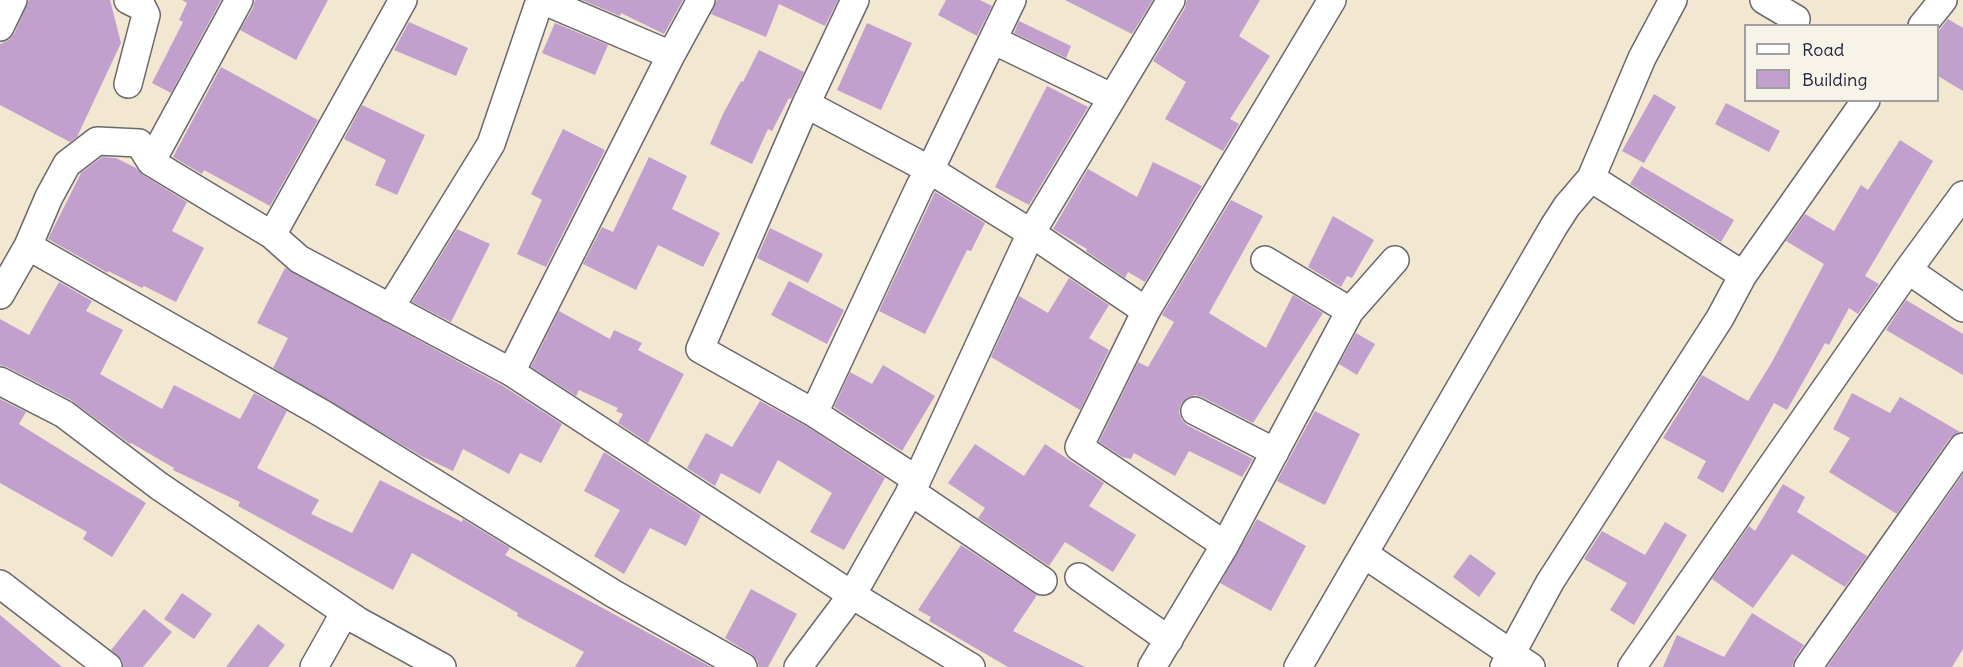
<!DOCTYPE html>
<style>
body{margin:0}
#map{position:relative;width:1963px;height:667px;overflow:hidden;background:#f2e7d0;font-family:Delius,sans-serif}
canvas{display:block}
.legend{position:absolute;left:1744px;top:24px;width:195px;height:78px;box-sizing:border-box;background:#f7f3e8;border:2px solid #a29fa3;margin:0;padding:8px 10px;list-style:none;font-size:18px;color:#22223b}
.legend li{display:flex;align-items:center;gap:12px;height:30px}
.legend b{width:30px;border:2px solid #a29fa3}
</style>
<div id="map">
<canvas width="1963" height="667"></canvas>
<ul class="legend">
<li><b style="height:8px;background:#fff"></b>Road</li>
<li><b style="height:16px;background:#c1a0ce"></b>Building</li>
</ul>
</div>
<script>
const ctx = document.querySelector('canvas').getContext('2d');
ctx.lineJoin = 'round';
function paint(path, color) { ctx.fillStyle = color; ctx.fill(path, 'evenodd'); }
const shape = rows => new Path2D(rows.map(r => 'M' + r).join(''));
function trace(path, color, width, dash) { ctx.strokeStyle = color; ctx.lineWidth = width; ctx.lineCap = dash ? 'butt' : 'round'; ctx.setLineDash(dash || []); ctx.stroke(path); }
paint(shape([
 [29,0,110,0,121,43,77,137,70,142,0,105,0,44,9,40,14,34],
 [182,0,221,0,171,93,152,83,183,22,179,20,187,3],
 [255,0,328,0,296,60,240,30,253,8],
 [582,0,683,0,664,34,621,13,620,16],
 [717,0,838,0,825,26,779,4,766,37,711,14],
 [946,0,980,0,992,6,977,36,938,15],
 [1065,0,1153,0,1132,34],
 [1187,0,1260,0,1239,36,1270,56,1230,119,1239,124,1223,151,1165,119,1186,82,1153,61,1185,8],
 [1948,19,1963,28,1963,91,1938,76,1938,32],
 [1019,21,1071,46,1066,58,1014,33],
 [409,22,468,48,456,76,394,50],
 [555,23,608,45,595,75,542,53],
 [867,23,912,43,881,110,837,90],
 [759,50,804,72,791,99,789,98,772,131,768,129,752,164,710,144,723,114,741,81,743,82],
 [221,67,318,120,270,206,204,170,202,174,173,157],
 [1047,86,1088,107,1029,205,995,187],
 [1654,94,1676,107,1644,163,1622,151],
 [1726,103,1780,131,1769,152,1715,124],
 [362,105,425,135,397,195,375,185,386,160,344,139],
 [563,129,605,150,546,267,517,254,542,200,531,194],
 [1900,140,1933,161,1865,276,1879,284,1858,314,1849,308,1829,345,1825,343,1787,410,1774,403,1723,493,1697,478,1706,461,1663,438,1702,375,1748,401,1772,362,1824,264,1786,241,1805,214,1834,231,1861,185,1868,190],
 [102,157,116,158,136,168,143,175,187,202,172,231,204,248,176,302,144,286,142,288,108,271,108,273,48,239,81,173],
 [649,157,687,176,672,209,720,233,703,267,658,245,636,290,583,264,602,227,613,232],
 [1153,162,1202,186,1145,282,1128,272,1125,278,1086,251,1087,249,1053,229,1088,169,1137,197],
 [1641,166,1734,220,1721,242,1630,184],
 [935,192,985,223,971,251,967,250,925,334,879,311],
 [1231,200,1263,216,1209,313,1266,348,1293,295,1323,313,1253,423,1202,397,1195,395,1187,398,1181,404,1179,412,1182,420,1187,425,1253,459,1242,477,1189,451,1175,476,1134,453,1131,459,1122,457,1099,442,1138,362,1148,367,1174,322,1162,315],
 [1333,216,1374,240,1352,278,1347,276,1341,287,1308,267],
 [770,228,823,254,808,283,757,258],
 [457,229,490,244,451,322,412,302],
 [285,268,503,386,562,424,541,463,520,453,509,474,463,449,453,471,421,456,273,368,288,338,257,323],
 [1069,278,1109,305,1089,338,1109,350,1080,410,991,357,1019,296,1048,313],
 [789,281,844,310,827,344,771,315],
 [59,282,92,301,86,311,123,330,100,374,162,409,174,385,240,419,254,393,287,411,257,468,319,500,311,514,352,533,380,480,462,522,463,519,510,548,505,555,711,667,575,667,584,652,517,616,518,613,412,553,393,590,238,506,240,502,173,470,174,468,131,443,130,444,71,400,7,367,0,365,0,319,29,335],
 [1906,300,1963,334,1963,375,1886,330],
 [559,311,610,339,614,330,642,343,638,350,684,374,648,443,618,423,623,414,616,411,618,408,579,390,576,396,531,367],
 [1356,333,1375,344,1357,375,1339,364],
 [883,365,935,396,902,451,834,407,850,372,872,384],
 [1852,393,1890,413,1900,397,1960,432,1950,438,1897,514,1829,472,1850,438,1833,429],
 [0,399,26,412,19,424,146,503,112,557,83,539,87,532,0,483],
 [760,401,806,426,885,478,844,550,810,532,832,493,778,460,760,494,721,473,715,486,687,468,706,433,732,447],
 [1315,411,1360,434,1325,505,1277,481],
 [975,444,1024,476,1045,444,1104,483,1089,506,1136,535,1113,572,1065,542,1049,566,978,518,985,508,948,483],
 [604,452,701,515,686,546,650,528,624,574,594,556,620,510,584,491],
 [1963,474,1963,649,1952,667,1827,667],
 [1783,484,1805,497,1797,512,1867,556,1845,587,1792,554,1753,608,1712,579,1749,526,1755,531],
 [1257,519,1306,546,1271,611,1220,583],
 [1665,522,1687,535,1634,625,1610,610,1627,583,1584,559,1602,531,1645,555],
 [961,545,1037,595,1013,631,1085,667,1008,667,929,621,931,617,918,610],
 [1470,554,1496,573,1479,597,1453,577],
 [751,589,797,614,768,667,759,667,757,660,751,654,725,638],
 [182,593,212,614,194,639,164,619],
 [144,609,172,632,143,667,123,667,122,660,111,650],
 [1752,613,1804,645,1795,658,1792,667,1663,667,1677,635,1724,657],
 [0,615,62,667,0,667],
 [258,624,285,645,268,667,226,667]
]), '#c1a0ce');
const minor = shape([
 [239,0,151,162,272,235,299,259,511,372,671,55,701,0],
 [542,0,671,55],
 [855,0,806,104,700,349,814,413,917,480],
 [1764,0,1796,19],
 [1922,26,1943,0],
 [0,27,13,0],
 [993,40,1111,97],
 [128,84,146,15,142,7,128,0],
 [806,104,930,170,1031,233,1146,311],
 [1591,178,1642,58,1673,0],
 [272,235,403,0],
 [28,246,323,414,614,594,743,667],
 [1265,260,1350,311],
 [1908,270,1963,308],
 [0,295,28,246,49,197,67,164,97,141,139,143,151,162],
 [390,308,491,144,540,0],
 [511,372,852,595,971,667],
 [0,381,64,414,159,486,358,621,442,667],
 [1195,411,1275,452],
 [814,413,920,186,930,170,1012,0],
 [910,491,1043,581],
 [1225,545,1079,447,1146,311,1332,0],
 [1364,554,1531,667],
 [1079,577,1169,640],
 [0,584,108,667],
 [314,667,345,612],
 [798,667,852,595,917,480,1031,233,1171,0],
 [1152,667,1225,545,1350,311,1395,260],
 [1298,667,1554,226,1567,206,1591,178,1743,275],
 [1504,667,1550,582,1720,318,1743,275,1866,100],
 [1632,667,1908,270,1963,195],
 [1808,667,1963,447]
]);
trace(minor, '#6b676f', 30);
trace(minor, '#fff', 27);
</script>
